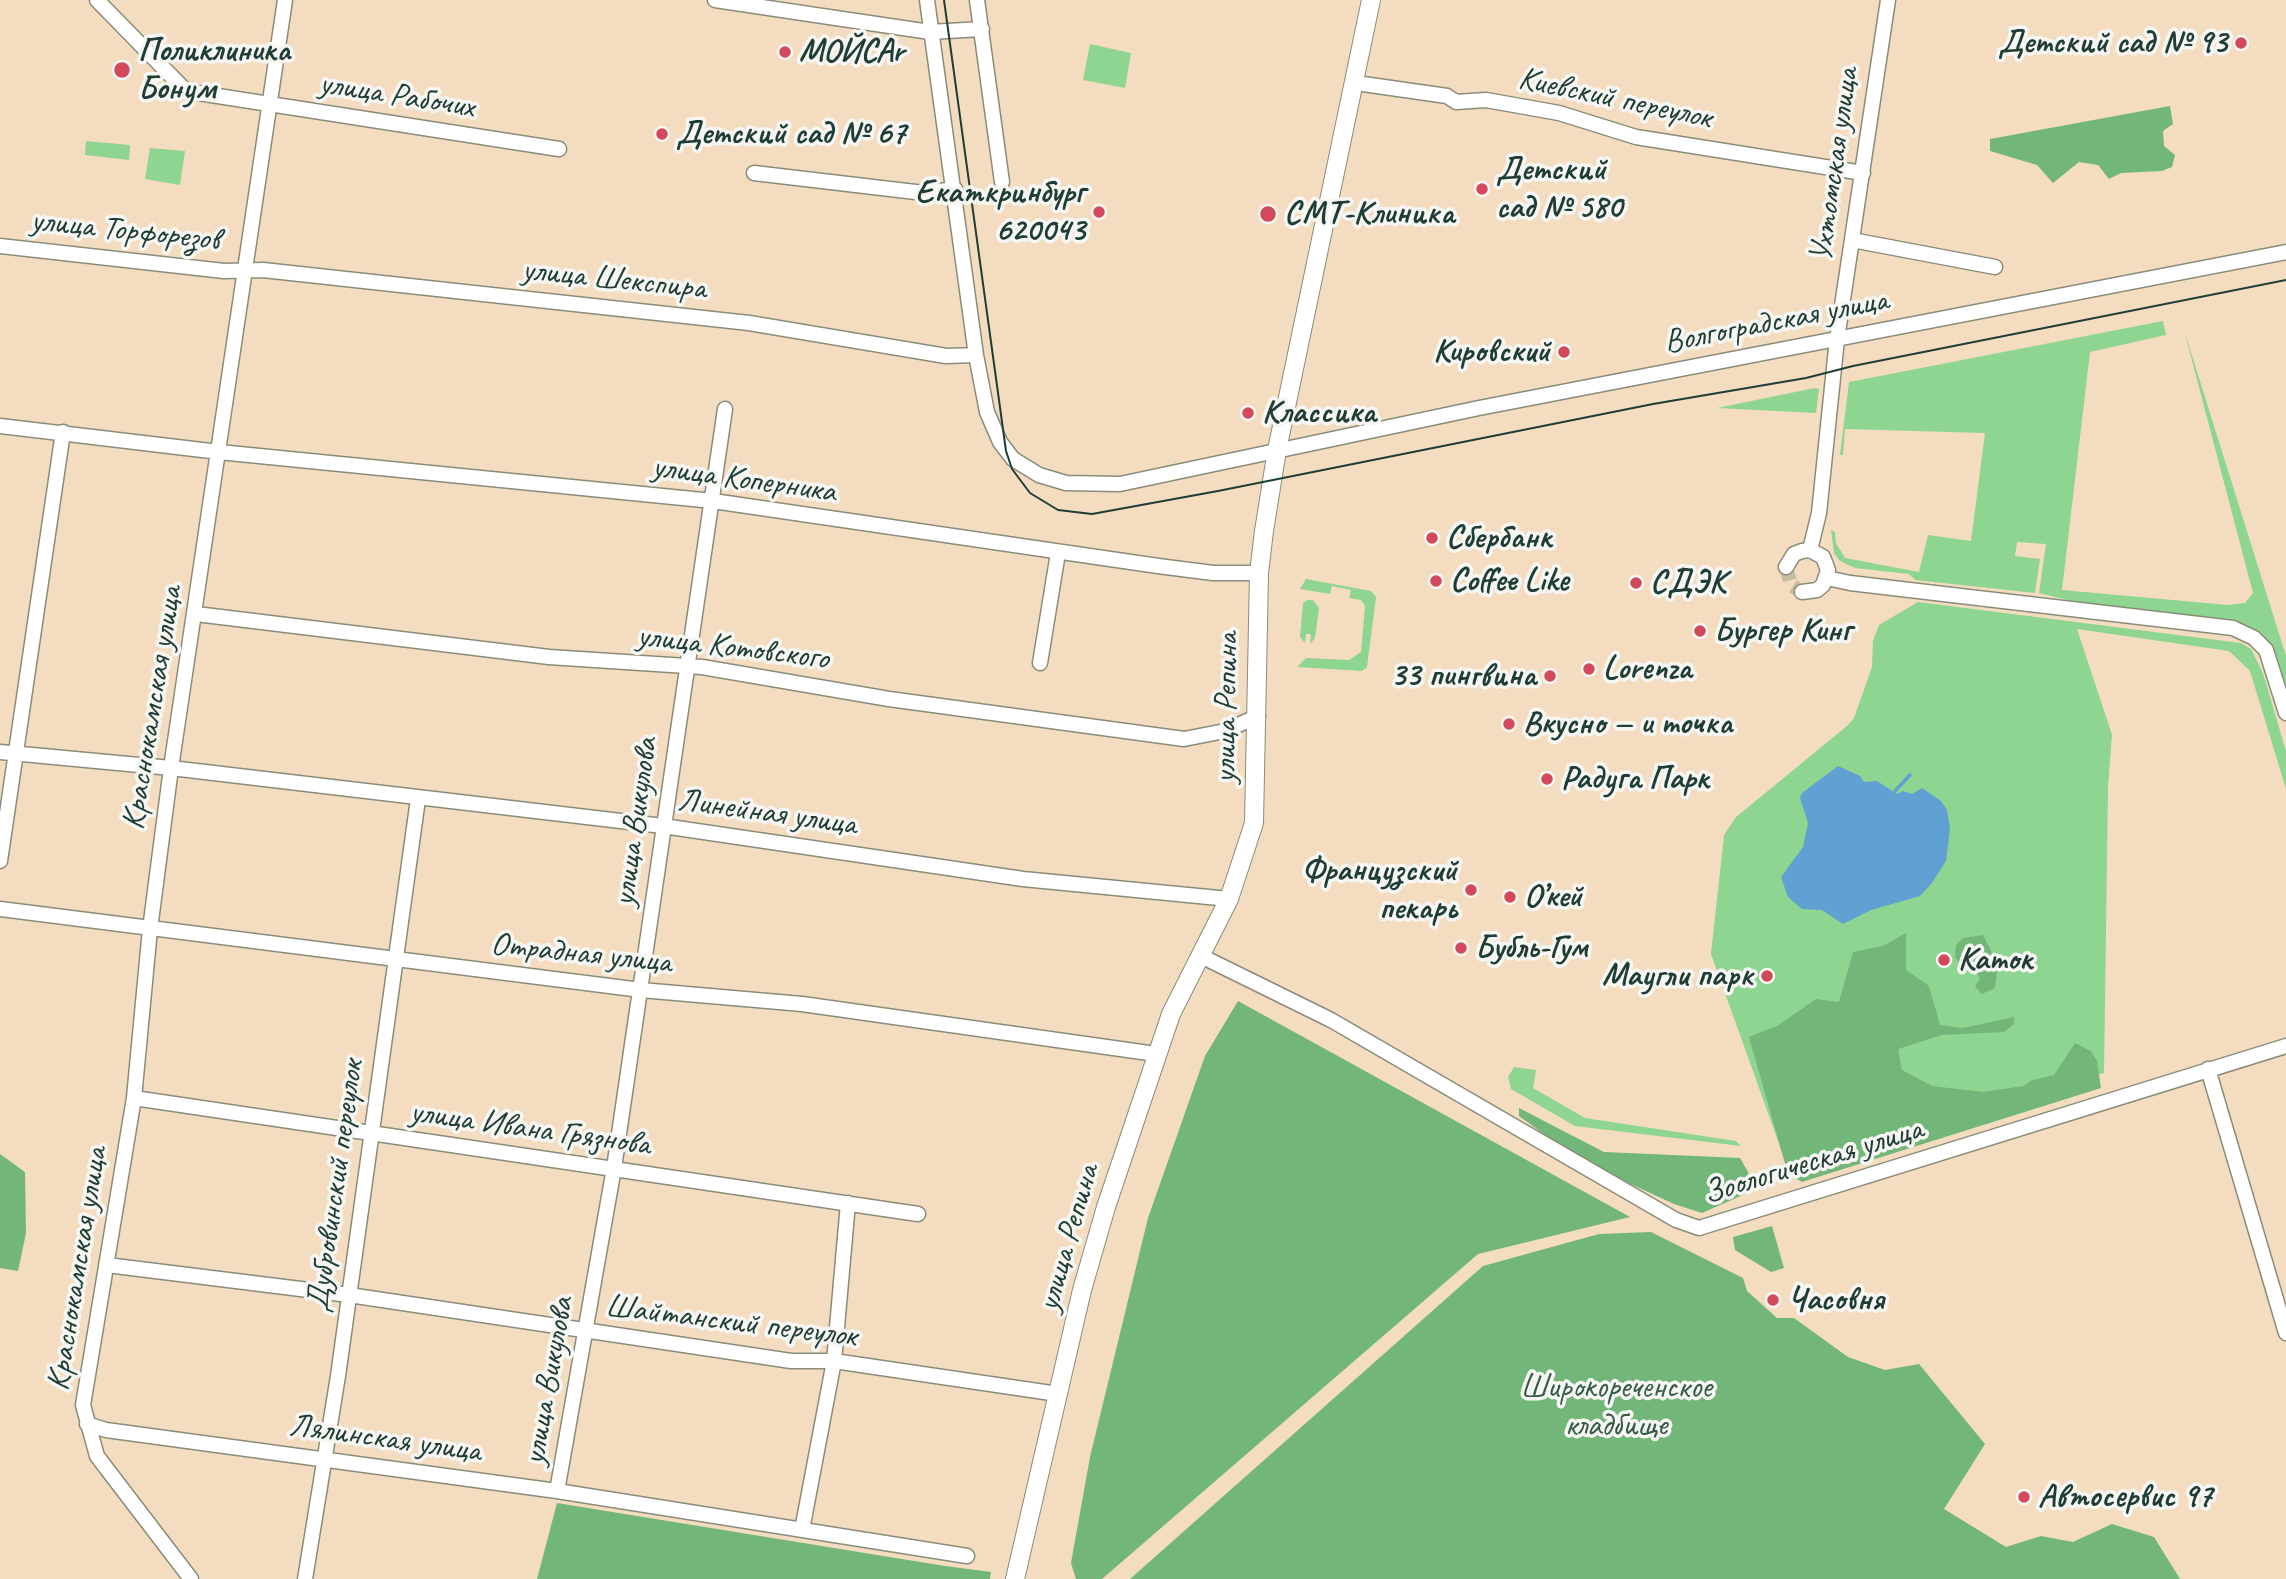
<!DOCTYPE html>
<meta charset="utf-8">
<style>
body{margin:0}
canvas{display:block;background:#f4dcc0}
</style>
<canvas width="2286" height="1579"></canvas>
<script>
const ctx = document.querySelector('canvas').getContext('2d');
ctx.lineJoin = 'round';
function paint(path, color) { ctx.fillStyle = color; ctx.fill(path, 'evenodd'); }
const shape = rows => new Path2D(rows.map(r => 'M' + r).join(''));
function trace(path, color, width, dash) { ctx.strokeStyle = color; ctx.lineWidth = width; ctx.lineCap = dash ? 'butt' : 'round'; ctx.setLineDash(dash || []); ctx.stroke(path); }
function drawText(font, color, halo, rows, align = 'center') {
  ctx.font = font + ' Caveat,sans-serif'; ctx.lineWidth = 7; ctx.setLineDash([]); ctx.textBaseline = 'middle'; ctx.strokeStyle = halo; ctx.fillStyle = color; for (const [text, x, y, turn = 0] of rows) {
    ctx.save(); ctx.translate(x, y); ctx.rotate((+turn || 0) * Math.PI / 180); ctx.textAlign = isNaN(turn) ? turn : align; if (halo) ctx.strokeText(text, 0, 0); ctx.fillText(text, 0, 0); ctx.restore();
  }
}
paint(shape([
 [1090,44,1131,53,1125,88,1083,80],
 [86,141,130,145,129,160,85,155],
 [150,148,185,151,180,185,145,179],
 [2163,321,2166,335,2090,352,2062,590,2228,605,2245,603,2253,593,2184,330,2286,656,2286,689,2275,653,2256,632,2243,624,2084,604,2039,593,2046,544,2017,542,2015,556,2040,559,2035,593,1915,580,1909,574,1855,568,1840,561,1834,553,1831,530,1835,532,1836,543,1845,558,1919,572,1928,535,1971,541,1985,433,1845,429,1843,455,1840,455,1849,382],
 [1815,388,1819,389,1816,413,1717,408],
 [1306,579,1371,591,1376,597,1367,667,1362,671,1297,667,1306,658,1349,660,1361,652,1365,606,1361,600,1349,598,1351,590,1332,586,1330,594,1300,589],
 [1307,600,1313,600,1319,608,1315,638,1310,644,1311,634,1306,634,1305,643,1300,637,1303,603],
 [1918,602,2241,643,2251,649,2263,673,2286,751,2286,789,2250,671,2229,651,2077,629,2112,735,2108,787,2104,1073,1782,1152,1711,954,1724,835,1736,817,1847,726,1854,718,1872,667,1873,641,1879,625],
 [1514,1067,1536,1070,1533,1088,1585,1118,1736,1141,1741,1146,1575,1126,1511,1089,1508,1077]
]), '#8dd590');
paint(shape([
 [2170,106,2173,124,2163,131,2164,146,2175,155,2172,167,2162,171,2121,173,2109,179,2098,165,2079,162,2053,183,2037,165,1990,151,1990,139],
 [1906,933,1906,970,1929,986,1940,1025,1963,1028,2014,1017,2014,1024,2004,1032,1942,1035,1898,1049,1902,1070,1932,1086,1983,1092,2024,1086,2030,1081,2054,1075,2075,1043,2091,1051,2097,1061,2101,1088,1802,1182,1788,1174,1749,1037,1777,1026,1816,999,1839,1002,1853,952,1883,946],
 [1983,935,1998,964,1995,988,1982,994,1975,986,1980,979,1977,971,1965,971,1955,957,1956,945,1963,938],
 [1238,1001,1630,1217,1478,1254,1102,1579,1076,1579,1071,1563,1090,1457,1148,1218,1205,1056],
 [1519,1108,1604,1152,1740,1158,1748,1172,1752,1191,1702,1213,1674,1204,1581,1161,1519,1116],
 [0,1154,25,1172,26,1233,18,1271,0,1268],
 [1772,1226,1784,1268,1771,1272,1735,1250,1733,1237],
 [1651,1232,1743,1278,1747,1291,1777,1318,1794,1318,1848,1357,1885,1370,1919,1364,1985,1444,1944,1509,2006,1547,2041,1536,2073,1542,2112,1524,2154,1537,2180,1579,1130,1579,1483,1266,1599,1234],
 [557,1503,945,1566,991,1572,990,1579,537,1579]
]), '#72b67a');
paint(shape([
 [1838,766,1860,776,1864,782,1877,781,1897,794,1903,791,1912,794,1922,788,1941,801,1947,810,1950,829,1946,861,1932,883,1920,896,1871,910,1843,924,1822,910,1802,909,1788,897,1781,877,1803,847,1808,823,1800,798,1802,793]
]), '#60a0d3');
trace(shape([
 [1895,791,1910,775]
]), '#60a0d3', 3.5);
trace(shape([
 [1786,567,1791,585,1802,592]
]), '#c9bca4', 14, [14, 7]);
const minor = shape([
 [97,0,183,88,192,92,559,149],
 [715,0,930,32,982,29],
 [927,0,976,355,987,412,1000,442,1013,459,1039,475,1066,483,1120,484,1479,408,2286,252],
 [977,0,1002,182],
 [1356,83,1447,96,1456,102,1486,100,1559,113,1636,137,1863,173],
 [754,173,924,193,955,189],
 [1852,240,1995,267],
 [0,246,224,271,263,270,749,323,946,356,976,355],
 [0,426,219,452,713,501,1158,566,1213,573,1259,573],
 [1810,550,1819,513,1837,339,1888,0],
 [1786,567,1794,554,1802,551,1810,550,1823,557,1828,570,1823,585,1817,590,1802,592],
 [1827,578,1850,583,2233,628,2254,638,2266,650,2286,713],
 [196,614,549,657,702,667,889,699,1184,739,1225,731,1258,716],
 [1040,663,1058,553],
 [0,752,171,768,663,826,1023,879,1229,899],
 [0,861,63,432],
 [0,909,641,990,802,1004,1156,1054],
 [1201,956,1331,1020,1676,1220,1699,1228,2286,1046],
 [2208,1069,2286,1333],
 [134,1098,918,1214],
 [107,1265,349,1295,791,1361,834,1361,1058,1394],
 [87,1424,106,1430,557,1491,967,1556],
 [557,1491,614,1168,725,409],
 [802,1530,834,1361,848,1203],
 [191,1579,97,1456,83,1405,134,1098,150,929,171,768,285,0],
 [305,1579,338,1376,418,799]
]);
const major = shape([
 [1015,1579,1082,1290,1106,1207,1171,1014,1229,899,1254,823,1259,573,1264,531,1277,450,1371,0]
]);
trace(minor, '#8a8c7a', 17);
trace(major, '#8a8c7a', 20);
trace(minor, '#fff', 14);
trace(major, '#fff', 18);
trace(shape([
 [944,0,1006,451,1012,469,1030,493,1058,510,1092,514,1218,491,1653,404,1806,378,1853,366,2286,280]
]), '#1f3d34', 2);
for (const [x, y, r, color] of [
 [2241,43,7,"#d1495b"],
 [785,52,7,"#d1495b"],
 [122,70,9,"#d1495b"],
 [662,134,7,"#d1495b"],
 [1482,189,7,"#d1495b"],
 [1099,212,7,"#d1495b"],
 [1268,214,9,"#d1495b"],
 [1564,352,7,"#d1495b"],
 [1248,413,7,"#d1495b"],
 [1432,538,7,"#d1495b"],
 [1436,581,7,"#d1495b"],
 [1636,583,7,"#d1495b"],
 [1700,631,7,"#d1495b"],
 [1589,669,7,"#d1495b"],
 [1550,676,7,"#d1495b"],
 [1509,724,7,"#d1495b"],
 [1547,779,7,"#d1495b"],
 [1471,890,7,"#d1495b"],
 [1510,897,7,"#d1495b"],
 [1461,948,7,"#d1495b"],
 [1944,960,7,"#d1495b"],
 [1767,976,7,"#d1495b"],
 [1773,1300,7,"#d1495b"],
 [2024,1497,7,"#d1495b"]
]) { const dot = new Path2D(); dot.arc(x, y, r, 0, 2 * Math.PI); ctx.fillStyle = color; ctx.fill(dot); trace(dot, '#f6f6f2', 2.5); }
drawText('bold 33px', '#1f3d34', '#f6f6f2', [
 ["Детский сад № 93",2227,43,"right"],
 ["Поликлиника",138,51],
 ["Бонум",138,89],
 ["МОЙCAr",799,52],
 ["Детский сад № 67",676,134],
 ["Детский",1496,170],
 ["сад № 580",1496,208],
 ["Екаткринбург",1085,193,"right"],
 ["620043",1085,231,"right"],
 ["СМТ-Клиника",1284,214],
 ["Кировский",1550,352,"right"],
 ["Классика",1262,413],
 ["Сбербанк",1446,538],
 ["Coffee Like",1450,581],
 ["СДЭК",1650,583],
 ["Бургер Кинг",1714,631],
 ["Lorenza",1603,669],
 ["33 пингвина",1536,676,"right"],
 ["Вкусно — и точка",1523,724],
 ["Радуга Парк",1561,779],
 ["Французский",1457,871,"right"],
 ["пекарь",1457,909,"right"],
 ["О’кей",1524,897],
 ["Бубль-Гум",1475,948],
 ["Каток",1958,960],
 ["Маугли парк",1753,976,"right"],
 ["Часовня",1787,1300],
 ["Автосервис 97",2038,1497]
], 'left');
drawText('33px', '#1f3d34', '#f6f6f2', [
 ["улица Рабочих",397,96,9],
 ["Киевский переулок",1615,99,12],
 ["Ухтомская улица",1835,165,-82],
 ["улица Торфорезов",125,231,6],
 ["улица Шекспира",614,280,6],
 ["Волгоградская улица",1776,322,-11],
 ["улица Коперника",744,480,8],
 ["улица Котовского",733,648,7],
 ["Краснокамская улица",153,708,-81],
 ["улица Репина",1227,708,-89],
 ["Линейная улица",767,813,8],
 ["улица Викулова",636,822,-82],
 ["Отрадная улица",581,954,6],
 ["улица Ивана Грязнова",530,1129,8],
 ["Зоологическая улица",1813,1162,-17],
 ["Дубровинский переулок",336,1186,-82],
 ["улица Репина",1069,1238,-74],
 ["Краснокамская улица",78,1269,-81],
 ["Шайтанский переулок",731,1322,7],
 ["улица Викулова",549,1381,-80],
 ["Лялинская улица",385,1439,8]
]);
drawText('33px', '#355b46', '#f6f6f2', [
 ["Широкореченское",1616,1388],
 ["кладбище",1616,1426]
]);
</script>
